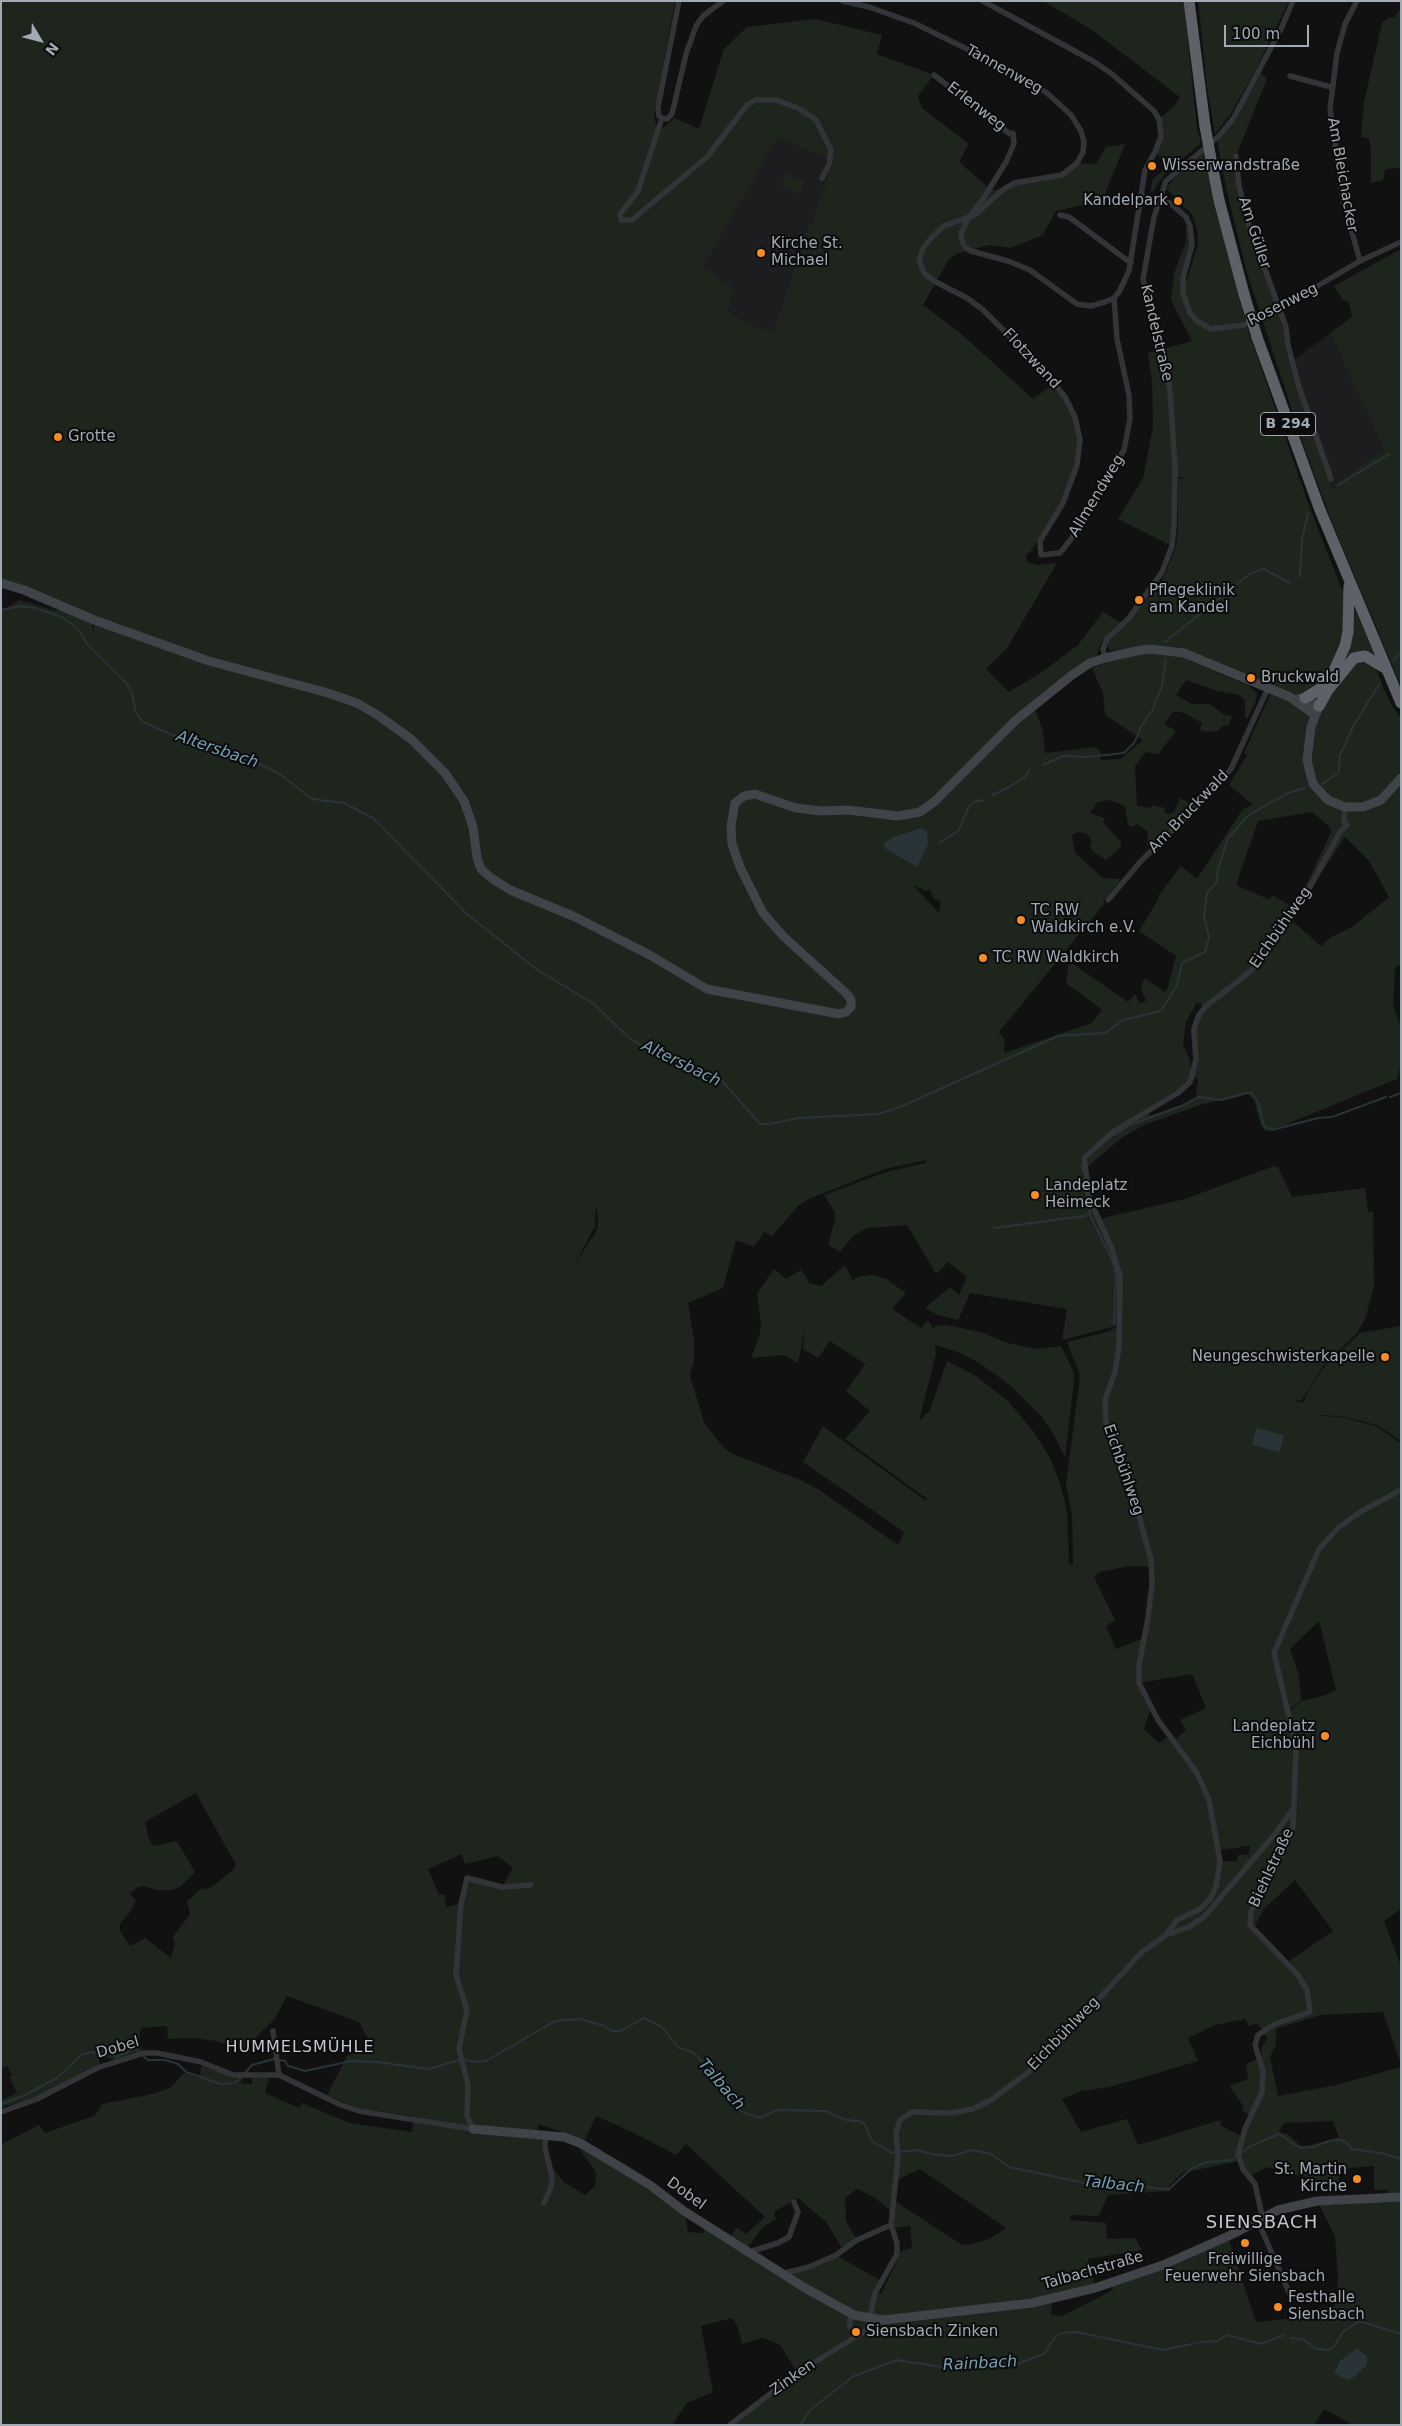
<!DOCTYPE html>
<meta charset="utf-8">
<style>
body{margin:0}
#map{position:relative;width:1402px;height:2426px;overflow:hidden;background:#111112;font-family:"DejaVu Sans",sans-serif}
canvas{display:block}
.frame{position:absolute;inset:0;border:2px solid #a2aab3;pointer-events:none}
.north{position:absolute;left:15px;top:15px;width:50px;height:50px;-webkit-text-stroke:4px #0c0c0d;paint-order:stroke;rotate:127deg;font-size:14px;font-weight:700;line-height:20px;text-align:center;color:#a2aab3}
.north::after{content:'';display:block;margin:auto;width:18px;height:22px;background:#a2aab3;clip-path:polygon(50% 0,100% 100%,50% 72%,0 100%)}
.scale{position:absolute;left:1224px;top:25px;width:85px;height:22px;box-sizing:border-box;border:2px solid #a2aab3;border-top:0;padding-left:6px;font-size:15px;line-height:18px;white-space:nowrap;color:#a2aab3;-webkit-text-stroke:4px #0c0c0d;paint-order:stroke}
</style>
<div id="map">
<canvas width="1402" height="2426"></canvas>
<div class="frame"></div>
<div class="north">N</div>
<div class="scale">100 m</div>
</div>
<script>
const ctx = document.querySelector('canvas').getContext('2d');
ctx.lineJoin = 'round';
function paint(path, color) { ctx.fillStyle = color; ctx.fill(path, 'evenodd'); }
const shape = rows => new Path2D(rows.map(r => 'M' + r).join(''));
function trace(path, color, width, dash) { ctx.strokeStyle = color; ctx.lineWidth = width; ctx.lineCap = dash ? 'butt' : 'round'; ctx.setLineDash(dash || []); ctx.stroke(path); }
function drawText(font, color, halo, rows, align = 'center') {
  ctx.font = font + ' "DejaVu Sans",sans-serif'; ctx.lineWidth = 4; ctx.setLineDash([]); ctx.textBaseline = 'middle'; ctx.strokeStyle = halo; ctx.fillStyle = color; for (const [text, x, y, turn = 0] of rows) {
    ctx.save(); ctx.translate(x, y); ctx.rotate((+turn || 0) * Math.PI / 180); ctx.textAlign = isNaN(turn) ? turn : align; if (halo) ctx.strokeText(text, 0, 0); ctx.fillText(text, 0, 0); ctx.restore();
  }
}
paint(shape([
 [777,138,834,161,815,209,816,210,811,225,809,225,773,332,756,328,728,310,702,267],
 [1330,333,1384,450,1337,483,1335,489,1330,486,1292,361]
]), '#1d1d1f');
paint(shape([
 [1,1,675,1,654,117,656,125,660,127,665,127,674,118,699,129,724,49,747,27,815,19,882,35,877,54,934,75,918,96,922,108,969,144,959,162,990,189,1001,191,1014,183,1062,175,1077,163,1096,164,1106,147,1125,144,1102,201,1056,211,1043,235,1011,248,990,245,959,253,949,259,923,305,957,330,1033,399,1055,383,1075,417,1080,449,1067,493,1031,551,1026,555,1026,561,1037,565,1057,563,1007,648,986,669,1009,692,1042,672,1078,645,1103,612,1121,623,1101,643,1097,656,1034,706,1043,731,1045,753,1095,747,1101,752,1100,760,1120,759,1143,740,1105,715,1103,693,1092,668,1151,645,1110,651,1107,644,1158,586,1166,572,1176,546,1178,527,1177,479,1188,477,1175,477,1172,546,1118,519,1143,478,1153,427,1152,382,1148,353,1192,341,1171,300,1174,273,1186,242,1186,228,1188,227,1190,235,1189,249,1181,276,1187,280,1198,244,1198,233,1192,214,1166,189,1178,173,1203,153,1246,324,1307,500,1341,588,1351,601,1376,657,1372,657,1383,687,1392,706,1401,718,1401,964,1395,968,1393,1005,1401,1027,1401,1063,1397,1079,1272,1130,1265,1131,1261,1126,1254,1100,1247,1094,1203,1104,1144,1125,1123,1137,1087,1167,1090,1200,1098,1219,1185,1199,1274,1166,1278,1167,1292,1197,1365,1188,1368,1212,1373,1211,1374,1287,1365,1319,1357,1333,1323,1366,1302,1400,1293,1402,1304,1402,1308,1391,1324,1367,1360,1333,1401,1326,1401,1441,1377,1425,1340,1416,1313,1415,1340,1417,1376,1426,1401,1443,1401,1489,1360,1510,1317,1548,1289,1617,1321,1550,1340,1529,1363,1513,1401,1492,1401,1909,1384,1921,1401,1966,1401,2065,1383,2012,1320,2015,1276,2029,1276,2045,1270,2057,1278,2096,1336,2085,1401,2067,1401,2425,1353,2425,1324,2409,1314,2425,730,2425,797,2373,782,2348,777,2343,762,2338,742,2344,738,2328,732,2318,701,2326,713,2392,687,2403,672,2425,1,2425,1,2142,2,2144,39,2125,45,2133,94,2116,102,2104,157,2093,171,2087,184,2073,199,2078,202,2063,230,2075,243,2078,240,2083,252,2084,252,2078,269,2078,265,2093,299,2108,302,2103,350,2123,412,2132,414,2116,356,2108,327,2095,347,2056,371,2045,359,2022,287,1996,274,2020,242,2050,216,2041,194,2038,168,2039,167,2026,141,2028,139,2041,143,2052,115,2060,98,2055,100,2064,84,2071,33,2100,1,2107,1,2100,17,2093,9,2077,12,2075,7,2066,3,2068,1,2064,1,608,6,608,20,600,55,611,60,609,92,624,94,634,94,620,1,579],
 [777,138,834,161,815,209,816,210,811,225,809,225,773,331,755,327,728,311,733,288,703,267],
 [1191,653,1274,686,1244,753,1247,755,1229,785,1252,804,1242,810,1197,879,1181,866,1158,896,1159,898,1139,931,1176,956,1167,990,1165,992,1144,978,1141,988,1146,1001,1140,1003,1135,994,1128,1002,1069,961,1066,983,1102,1010,1092,1023,1004,1053,1005,1040,999,1032,1104,904,1103,901,1121,879,1103,878,1075,853,1072,835,1079,832,1087,834,1092,842,1090,847,1093,852,1106,860,1121,847,1121,842,1103,822,1105,818,1090,813,1098,802,1110,800,1125,806,1128,825,1132,827,1137,824,1148,832,1147,845,1151,848,1194,805,1180,798,1174,812,1169,814,1164,812,1165,808,1152,805,1151,808,1137,806,1135,766,1146,752,1155,754,1159,753,1176,731,1164,724,1172,713,1175,711,1184,713,1202,723,1200,730,1207,732,1217,731,1223,726,1229,725,1232,716,1225,715,1209,704,1192,704,1176,695,1186,680,1217,691,1239,695,1245,700,1245,717,1247,719,1256,701,1257,693,1249,686,1188,660],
 [1312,812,1330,827,1331,833,1295,908,1272,895,1270,900,1236,885,1258,821],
 [1345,837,1369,861,1389,897,1352,927,1331,937,1321,946,1291,920],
 [913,885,926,891,930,889,933,898,941,902,939,913],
 [1197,1002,1203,1006,1194,1018,1191,1031,1193,1057,1191,1072,1190,1060,1183,1044,1186,1022],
 [1196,1077,1198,1080,1196,1097,1178,1107,1150,1116,1148,1112,1187,1088],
 [926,1160,926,1163,886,1172,824,1195,835,1212,835,1219,828,1245,840,1252,854,1235,868,1228,907,1225,936,1274,948,1262,967,1277,959,1295,950,1287,925,1308,938,1315,958,1320,970,1293,1067,1309,1062,1340,1119,1325,1110,1331,1067,1342,1080,1375,1066,1485,1072,1516,1073,1565,1069,1564,1067,1511,1060,1483,1051,1460,1034,1432,1008,1401,976,1376,947,1361,930,1410,919,1421,936,1354,935,1345,960,1353,978,1362,1011,1386,1042,1417,1055,1437,1065,1457,1074,1382,1073,1371,1061,1346,1037,1349,1007,1343,984,1333,952,1326,940,1325,933,1328,928,1320,921,1328,892,1309,906,1293,886,1279,874,1275,861,1276,852,1280,845,1265,821,1286,810,1283,801,1270,786,1279,774,1269,757,1293,761,1325,759,1338,751,1358,784,1355,798,1363,805,1329,803,1349,818,1358,830,1341,865,1364,846,1391,870,1411,845,1439,927,1499,926,1501,823,1426,803,1462,904,1532,898,1545,818,1489,798,1479,735,1455,723,1447,704,1422,690,1376,694,1359,694,1340,688,1303,723,1288,736,1240,754,1247,764,1232,772,1236,799,1205,811,1198,885,1169],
 [596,1206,598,1217,597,1230,575,1264,595,1226],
 [1129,1566,1151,1567,1144,1638,1116,1649,1106,1626,1115,1620,1094,1577,1100,1572],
 [1319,1621,1336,1690,1326,1695,1301,1701,1289,1713,1296,1747,1295,1808,1205,1918,1293,1807,1295,1748,1288,1712,1301,1700,1299,1675,1290,1649],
 [1192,1674,1206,1708,1180,1720,1186,1731,1174,1740,1170,1736,1159,1743,1144,1729,1151,1708,1139,1683],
 [196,1793,236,1865,232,1871,210,1888,201,1889,187,1901,190,1914,173,1937,175,1944,171,1958,145,1938,130,1946,120,1931,120,1924,131,1911,136,1900,130,1894,136,1888,142,1886,157,1890,172,1890,180,1887,195,1872,177,1841,153,1846,149,1839,145,1822],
 [1250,1846,1249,1855,1238,1855,1237,1861,1221,1861,1219,1850],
 [462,1854,465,1864,498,1856,513,1868,502,1887,467,1878,461,1904,446,1907,444,1894,439,1895,428,1869],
 [1295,1880,1333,1931,1288,1962,1254,1928,1264,1909],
 [1245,2019,1249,2026,1258,2023,1267,2039,1261,2048,1262,2057,1246,2064,1248,2079,1229,2086,1244,2107,1242,2111,1253,2116,1243,2137,1220,2125,1221,2120,1138,2145,1127,2119,1081,2132,1062,2099,1082,2091,1110,2087,1198,2061,1188,2038,1215,2025],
 [596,2116,636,2134,676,2155,686,2144,765,2217,746,2234,737,2227,730,2238,690,2212,625,2164,584,2142],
 [1333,2121,1339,2137,1307,2146,1301,2146,1289,2135,1279,2132,1284,2123],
 [538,2124,562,2132,560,2137,573,2140,596,2172,595,2186,585,2195,565,2183,548,2163,544,2135,537,2134],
 [1239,2161,1252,2175,1267,2167,1339,2186,1339,2169,1374,2166,1374,2190,1388,2190,1387,2201,1318,2203,1335,2236,1338,2280,1335,2306,1295,2311,1295,2318,1256,2322,1229,2240,1143,2275,1111,2284,1113,2290,1062,2316,1051,2315,1052,2299,1095,2288,1088,2259,1142,2250,1135,2238,1107,2239,1106,2223,1070,2220,1071,2215,1099,2216,1108,2195,1170,2191,1168,2187,1182,2173],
 [920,2169,1006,2228,989,2239,968,2245,961,2244,893,2200,895,2181],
 [857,2189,874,2197,891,2211,892,2228,910,2226,912,2248,902,2250,881,2294,875,2292,881,2281,836,2255,785,2273,746,2250,763,2227,776,2219,774,2212,798,2198,826,2222,843,2250,857,2240,846,2221,845,2198],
 [685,2213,706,2225,703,2233,688,2232],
 [1354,2350,1363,2352,1367,2357,1364,2368,1361,2370,1336,2366],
 [1043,1,1184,1,1197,129,1201,143,1173,167,1155,152,1159,144,1159,119,1175,105,1180,97,1089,28],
 [1198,1,1289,1,1255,71,1230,115,1215,134,1207,87],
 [1401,8,1401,168,1385,169,1383,180,1371,183,1371,151,1369,138,1361,137,1364,102,1382,23,1389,17,1394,18],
 [1260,72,1267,79,1236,156,1239,186,1273,289,1288,345,1331,479,1330,486,1335,489,1337,483,1384,450,1330,333,1352,317,1349,302,1343,300,1334,286,1401,249,1401,686,1333,525,1303,444,1247,273,1227,192,1217,141],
 [1164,170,1165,173,1153,192,1150,191,1153,179],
 [787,173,805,182,800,194,781,185]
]), '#1d251d');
paint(shape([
 [921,828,927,831,928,844,917,867,886,849,884,845,885,842,894,837],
 [1256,1428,1284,1435,1280,1452,1252,1445],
 [1357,2348,1367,2356,1367,2365,1354,2377,1347,2380,1334,2373,1340,2361]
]), '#293438');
trace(shape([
 [1338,485,1389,454],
 [1300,576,1302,540,1308,513],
 [1,610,20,606,34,608,62,617,77,628,88,645,126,683,132,693,136,713,143,722,186,741,262,765,281,775,312,799,344,803,373,818,468,915,482,926,536,969,594,1004,628,1037,652,1052,722,1081,760,1124,769,1124,799,1118,879,1114,900,1107,1058,1036,1105,1033,1123,1020,1161,1011,1177,985,1182,963,1205,952,1207,945,1209,937,1204,916,1207,893,1217,882,1218,869,1228,838,1249,815,1288,793,1305,788],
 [1165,642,1251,573,1264,569,1290,583],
 [1393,661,1401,651],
 [1043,765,1063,756,1087,757,1124,753,1134,743,1143,723,1152,711,1162,686,1166,659],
 [1322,784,1339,772,1340,755,1354,725,1380,683],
 [993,795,1013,785,1025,777,1029,770],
 [939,843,958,831,969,807,974,802,983,800],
 [1390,1097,1401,1093],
 [1112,1136,1132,1124,1184,1105,1198,1097,1221,1100,1251,1092,1259,1104,1263,1123,1265,1127,1272,1130,1318,1118,1332,1117,1386,1097],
 [1082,1165,1083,1171],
 [1084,1181,1087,1196],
 [1089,1213,1113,1262,1116,1276,1114,1325],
 [994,1228,1085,1216,1090,1211,1088,1201],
 [279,2060,285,2061,288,2066,305,2071,351,2061,377,2062,429,2069,459,2060],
 [464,2060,478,2062,486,2061,555,2021,580,2019,602,2025,612,2031,621,2031,644,2018,662,2027,678,2047,694,2053,719,2080,737,2108,744,2113,761,2118,777,2110,825,2111,846,2120,859,2121,865,2124,872,2141,892,2153,916,2150,932,2154,952,2156,973,2150,991,2154,1009,2167,1085,2183,1102,2182,1163,2189,1169,2189,1190,2170,1199,2165,1207,2162,1232,2160,1249,2147,1279,2134,1300,2148,1313,2147,1329,2141,1341,2140,1346,2142,1352,2149,1381,2153,1401,2159],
 [244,2074,252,2065,274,2059],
 [1,2104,21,2097,57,2078,82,2054,95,2052,109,2053,116,2057,135,2049,148,2060,165,2060,178,2064,186,2072,221,2084,234,2083,241,2078],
 [1291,2338,1304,2340,1316,2349,1329,2350,1334,2346,1343,2332,1359,2321,1401,2334],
 [800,2425,810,2410,854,2376,897,2360,942,2367,956,2364,983,2366,1017,2364,1044,2354,1055,2337,1062,2333,1076,2332,1163,2350,1201,2342,1217,2341,1227,2335,1261,2344,1284,2335]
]), '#293438', 2);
trace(shape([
 [843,1,869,7,914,23,969,50,1034,85,1047,93,1071,115,1081,131,1084,142,1083,152,1077,163,1062,175,1014,183,1001,191,975,215,969,217,961,233,962,241,965,247,971,251,1008,261,1030,270,1077,304,1091,306,1105,302,1114,298,1119,292,1129,271,1145,170,1155,152,1161,136,1159,119,1154,111,1112,74,1093,61,983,1],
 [1357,1,1345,24,1337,53,1330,109,1343,200,1360,261],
 [934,75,1010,134,1013,133,1014,144,1006,162,983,199,969,217,944,226,932,237,923,248,919,260,924,273,934,281,967,298,982,309,1043,369,1065,397,1075,417,1080,440,1077,465,1063,503,1040,541,1041,555,1060,553,1071,539,1124,450,1130,419,1129,395,1117,339,1114,298],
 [1290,76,1331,87],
 [662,118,638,191,620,214,621,220,632,220,707,157,747,105,755,100,776,100,798,108,816,120,831,150,829,165,822,178],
 [662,118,667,119,672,114,686,54,696,26,703,16,723,1],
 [662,118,659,116,658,107,679,1],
 [1236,156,1239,186,1249,225,1286,327,1288,345,1299,387,1331,479],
 [1142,196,1170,203,1186,217,1190,226,1192,245,1183,278,1183,293,1190,313,1197,321,1211,329,1243,325,1280,308,1360,261,1401,242],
 [1060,215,1069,217,1131,263],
 [1105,658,1103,649,1107,639,1129,618,1162,572,1172,546,1174,527,1175,467,1170,391,1167,372,1143,279,1154,217,1166,181,1218,137,1233,119,1281,29,1293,1],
 [1108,900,1141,861,1204,799,1231,769,1268,688],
 [1166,1935,1189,1927,1204,1917,1274,1835,1293,1809],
 [273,2031,279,2075],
 [1,2112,37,2099,97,2068,144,2053,157,2053,201,2062,233,2075,279,2075,341,2105,359,2111,473,2129],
 [473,2129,467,2116,468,2085,459,2049,467,2010,456,1975,461,1904,467,1878,502,1887,531,1885],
 [544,2203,551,2187,552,2176,545,2148,546,2136],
 [749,2252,778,2243,789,2237,798,2212,794,2202],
 [785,2273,809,2267,836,2255,857,2240,891,2225],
 [1291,2297,1260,2226,1259,2220,1261,2211,1255,2184,1243,2169,1238,2154,1245,2129,1262,2092,1263,2071,1255,2045,1258,2035,1275,2024,1310,2012,1307,1990,1298,1975,1250,1925,1251,1912,1284,1850,1293,1828,1296,1747,1274,1653,1319,1549,1339,1527,1362,1511,1401,1490],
 [854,2315,850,2319,850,2327,859,2335],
 [870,2317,875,2293,897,2254,897,2243,891,2225,898,2157,896,2133,900,2120,912,2112,952,2113,973,2109,991,2100,1038,2065,1142,1952,1166,1935,1177,1920,1200,1909,1210,1899,1216,1887,1220,1861,1209,1800,1197,1773,1158,1720,1139,1683,1139,1666,1148,1618,1152,1584,1151,1560,1135,1501,1106,1423,1105,1400,1115,1372,1119,1347,1120,1276,1112,1249,1090,1200,1084,1158,1114,1131,1178,1093,1190,1082,1196,1060,1194,1029,1199,1015,1205,1007,1252,970,1266,955,1311,885,1340,832,1347,825,1344,821,1345,807],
 [730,2425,797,2373,883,2320]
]), '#323437', 5.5);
trace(shape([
 [1,583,24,590,94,620,209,661,328,693,357,703,379,716,411,739,445,773,464,801,473,827,477,858,481,869,490,877,510,890,573,916,648,954,707,989,839,1014,846,1012,851,1007,851,1000,847,994,783,936,763,913,740,867,732,844,731,826,735,803,744,796,755,794,796,808,821,811,848,810,898,816,920,812,935,801,1016,720,1072,675,1090,663,1105,658,1136,651,1150,649,1184,653,1290,697,1315,715],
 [1300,698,1319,706,1311,727,1307,760,1313,784,1328,800,1345,807,1363,807,1381,800,1401,778],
 [473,2129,564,2137,582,2144,650,2185,684,2211,805,2288,854,2315,883,2320,1032,2303,1095,2288,1163,2265,1233,2234,1278,2210,1317,2201,1401,2197]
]), '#404347', 9);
trace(shape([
 [1189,1,1205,126],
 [1210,154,1219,200,1244,294],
 [1257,337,1320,510,1401,703],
 [1328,690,1328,684,1345,646,1348,632,1349,586],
 [1305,698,1328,684],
 [1319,706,1328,690,1354,658,1365,656,1385,668]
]), '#5e6268', 11);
trace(shape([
 [1205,126,1210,154],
 [1244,294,1257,337]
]), '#5e6268', 11);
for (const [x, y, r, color] of [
 [1152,166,5,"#f68c25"],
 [1178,201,5,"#f68c25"],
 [761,253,5,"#f68c25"],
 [58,437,5,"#f68c25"],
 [1139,600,5,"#f68c25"],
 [1251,678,5,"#f68c25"],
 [1021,920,5,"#f68c25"],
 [983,958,5,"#f68c25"],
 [1035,1195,5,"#f68c25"],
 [1385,1357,5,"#f68c25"],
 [1325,1736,5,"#f68c25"],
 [1357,2179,5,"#f68c25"],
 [1245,2243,5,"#f68c25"],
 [1278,2307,5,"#f68c25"],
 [856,2332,5,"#f68c25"]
]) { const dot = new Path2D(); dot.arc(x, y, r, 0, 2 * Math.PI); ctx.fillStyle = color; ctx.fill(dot); trace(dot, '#0c0c0d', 2); }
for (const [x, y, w] of [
 [1288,424,55]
]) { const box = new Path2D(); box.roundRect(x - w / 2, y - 11.5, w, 23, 4); ctx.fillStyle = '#0c0c0d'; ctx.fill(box); trace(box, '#a2aab3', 1); }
drawText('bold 14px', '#a2aab3', null, [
 ["B 294",1288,424]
]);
drawText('15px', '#a2aab3', '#0c0c0d', [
 ["Tannenweg",1004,70,29],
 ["Erlenweg",976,107,38],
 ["Am Bleichacker",1342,175,80],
 ["Am Güller",1254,233,72],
 ["Rosenweg",1283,305,-27],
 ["Kandelstraße",1156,333,77],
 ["Flotzwand",1031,359,47],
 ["Allmendweg",1097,496,-59],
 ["Am Bruckwald",1189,812,-46],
 ["Eichbühlweg",1281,928,-55],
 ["Eichbühlweg",1123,1470,71],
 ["Biehlstraße",1272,1868,-65],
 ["Eichbühlweg",1064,2034,-46],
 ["Dobel",118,2048,-16],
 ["Dobel",686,2194,36],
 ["Talbachstraße",1093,2271,-16],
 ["Zinken",793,2378,-35]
]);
drawText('15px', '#a2aab3', '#0c0c0d', [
 ["Wisserwandstraße",1162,166],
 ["Kandelpark",1168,201,"right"],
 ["Kirche St.",771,244],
 ["Michael",771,261],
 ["Grotte",68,437],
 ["Pflegeklinik",1149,591],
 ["am Kandel",1149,608],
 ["Bruckwald",1261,678],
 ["TC RW",1031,911],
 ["Waldkirch e.V.",1031,928],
 ["TC RW Waldkirch",993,958],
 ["Landeplatz",1045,1186],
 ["Heimeck",1045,1203],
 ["Neungeschwisterkapelle",1375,1357,"right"],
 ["Landeplatz",1315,1727,"right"],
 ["Eichbühl",1315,1744,"right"],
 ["St. Martin",1347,2170,"right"],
 ["Kirche",1347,2187,"right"],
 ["Freiwillige",1245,2260,"center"],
 ["Feuerwehr Siensbach",1245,2277,"center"],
 ["Festhalle",1288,2298],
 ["Siensbach",1288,2315],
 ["Siensbach Zinken",866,2332]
], 'left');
drawText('italic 16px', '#779fb0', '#0c0c0d', [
 ["Altersbach",217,750,19],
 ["Altersbach",681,1064,26],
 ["Talbach",721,2085,49],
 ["Talbach",1114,2185,6],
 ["Rainbach",980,2364,-3]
]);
ctx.letterSpacing = '1px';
drawText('16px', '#c3c8cf', '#0c0c0d', [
 ["HUMMELSMÜHLE",300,2048]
]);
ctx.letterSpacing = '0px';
ctx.letterSpacing = '1px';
drawText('18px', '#c3c8cf', '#0c0c0d', [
 ["SIENSBACH",1262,2223]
]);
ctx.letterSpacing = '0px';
</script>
